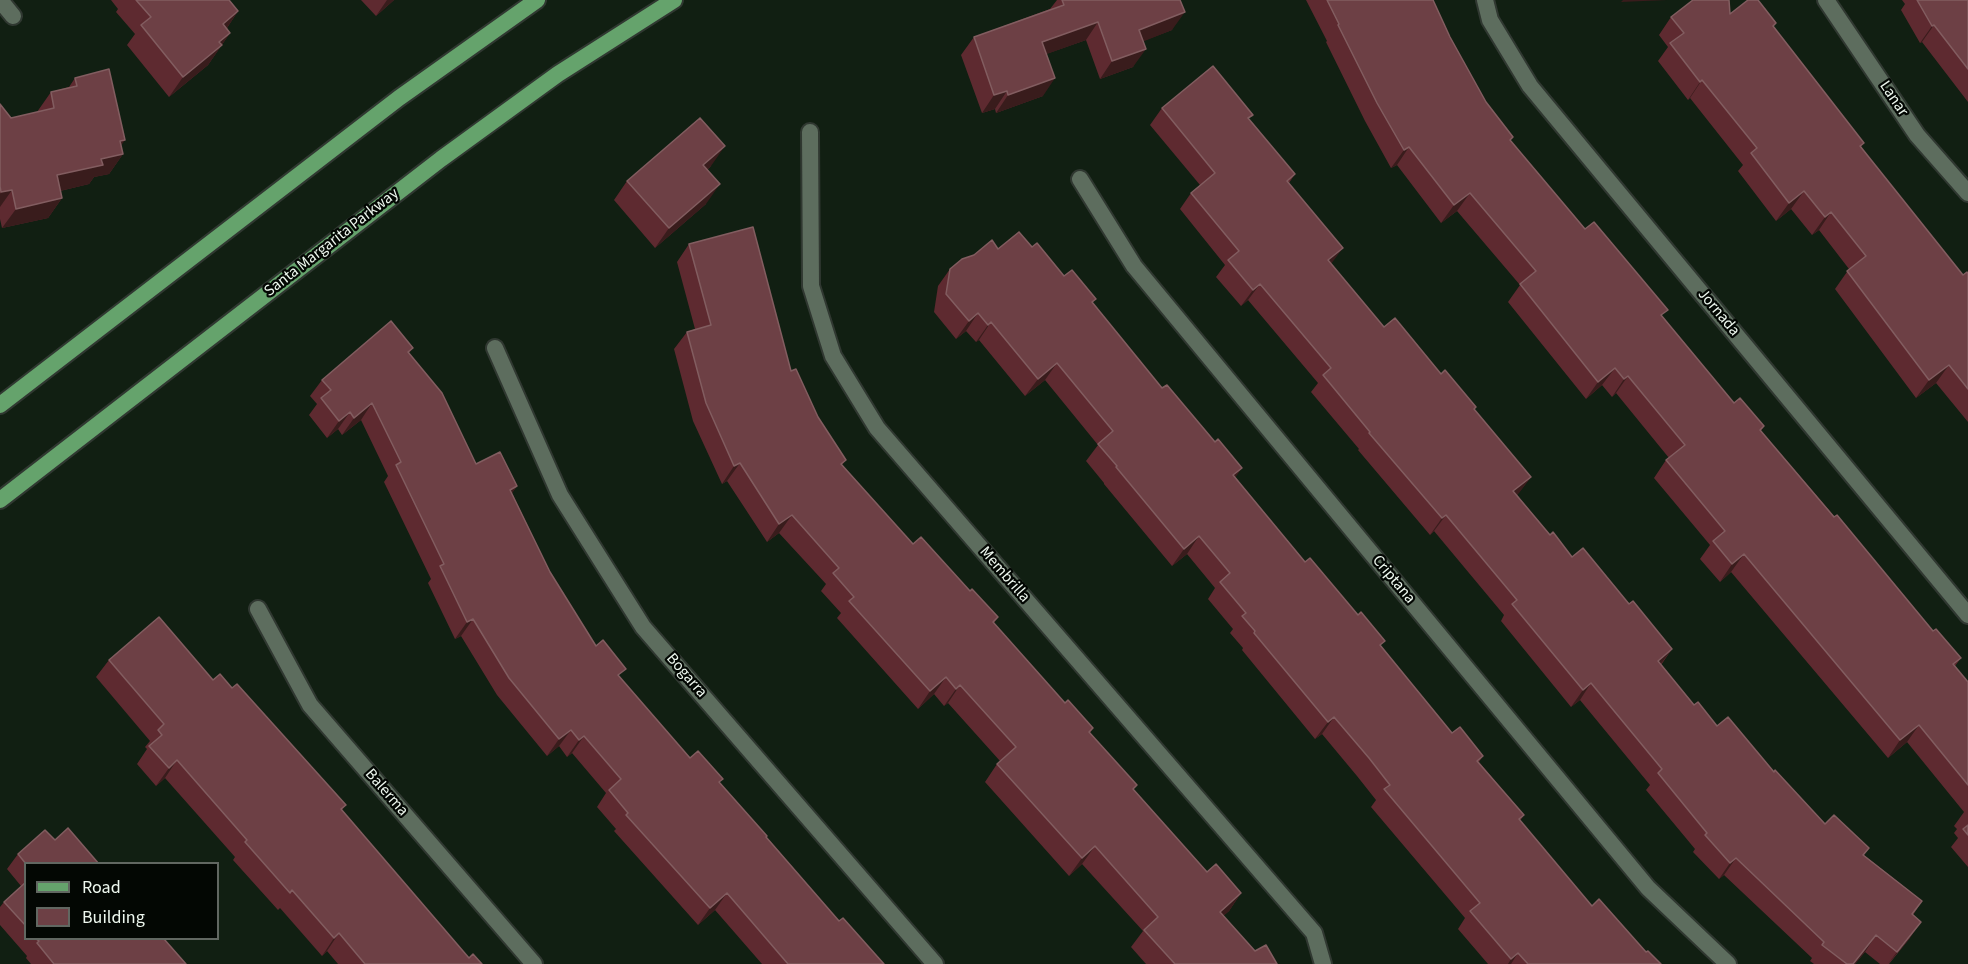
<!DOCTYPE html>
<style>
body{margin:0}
#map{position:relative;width:1968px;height:964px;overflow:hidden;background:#111f12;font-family:"Source Sans 3",sans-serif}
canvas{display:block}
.legend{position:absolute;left:24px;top:862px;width:195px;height:78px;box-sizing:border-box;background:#030703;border:2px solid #616761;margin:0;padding:8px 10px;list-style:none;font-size:18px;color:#eef8ef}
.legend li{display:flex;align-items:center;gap:12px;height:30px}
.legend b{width:30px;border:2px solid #616761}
</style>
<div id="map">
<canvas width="1968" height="964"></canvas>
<ul class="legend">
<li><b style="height:8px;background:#65a36c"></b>Road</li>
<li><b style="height:16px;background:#6d4045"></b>Building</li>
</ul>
</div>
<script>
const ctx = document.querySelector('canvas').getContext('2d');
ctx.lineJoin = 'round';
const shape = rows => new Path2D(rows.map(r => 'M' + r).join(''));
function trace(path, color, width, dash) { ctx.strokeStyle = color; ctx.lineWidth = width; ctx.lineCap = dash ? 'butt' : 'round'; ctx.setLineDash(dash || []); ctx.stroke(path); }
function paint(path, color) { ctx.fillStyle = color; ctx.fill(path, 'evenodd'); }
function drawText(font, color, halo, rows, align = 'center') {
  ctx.font = font + ' "Source Sans 3",sans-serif'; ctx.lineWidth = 4.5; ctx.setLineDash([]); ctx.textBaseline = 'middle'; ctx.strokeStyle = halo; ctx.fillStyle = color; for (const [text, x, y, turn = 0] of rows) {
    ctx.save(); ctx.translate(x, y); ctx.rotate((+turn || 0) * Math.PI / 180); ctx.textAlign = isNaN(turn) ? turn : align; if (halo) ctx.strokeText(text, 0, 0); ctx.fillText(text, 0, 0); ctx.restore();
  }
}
const minor = shape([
 [0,0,13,16],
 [1485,0,1490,20,1530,86,1968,615],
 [1826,0,1917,135,1968,193],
 [810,132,811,286,833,356,877,428,1314,933,1323,964],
 [1080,179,1134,266,1648,888,1728,964],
 [495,348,560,495,643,627,935,964],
 [258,609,310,705,534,964]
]);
const primary = shape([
 [0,405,399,98,537,0],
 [0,500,441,159,558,74,674,0]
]);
trace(minor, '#303831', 20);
trace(primary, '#303831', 20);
trace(minor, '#5d6d5e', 16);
trace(primary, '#65a36c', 16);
paint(shape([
 [111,0,229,0,238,11,227,28,230,33,208,65,169,97,127,45,135,34,116,12,118,9],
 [361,0,394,0,376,16],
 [1057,0,1180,0,1172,30,1143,41,1133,67,1100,79,1086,40,1046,54,1043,96,996,113,995,109,982,113,961,55,974,37,1050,9],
 [1306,0,1433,0,1450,37,1486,102,1510,141,1585,229,1663,317,1734,403,1764,426,1761,431,1933,631,1961,658,1955,666,1968,682,1968,867,1951,847,1958,838,1954,833,1957,829,1954,826,1964,812,1907,742,1888,758,1731,572,1720,582,1700,559,1710,545,1654,478,1666,460,1669,458,1616,393,1612,397,1602,385,1586,399,1508,302,1520,285,1457,211,1441,223,1397,165,1391,168,1365,121,1326,42,1327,41],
 [1902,0,1968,0,1968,102,1922,42,1920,43,1901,10,1905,4],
 [1730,14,1774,27,1864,143,1861,147,1963,275,1968,274,1968,422,1936,383,1916,398,1835,289,1849,269,1819,230,1812,235,1791,209,1776,221,1738,171,1743,165,1690,98,1688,100,1658,61,1668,47,1659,35,1671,17],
 [75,78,121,146,123,154,109,174,94,177,89,184,60,191,62,198,48,218,2,228,0,219,0,104,11,118,37,112,51,92,69,87],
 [1162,108,1249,120,1295,174,1289,183,1331,264,1384,327,1441,374,1474,409,1531,477,1517,495,1550,535,1572,557,1629,604,1672,649,1661,665,1694,705,1717,726,1774,772,1825,824,1869,848,1864,855,1922,901,1913,915,1910,938,1889,964,1880,964,1865,952,1855,964,1814,964,1810,961,1812,958,1724,875,1719,879,1693,852,1695,849,1646,790,1650,785,1580,700,1571,707,1501,621,1504,615,1434,531,1430,535,1358,450,1359,449,1311,392,1318,383,1248,300,1241,306,1216,277,1225,265,1180,209,1191,193,1200,185,1150,125],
 [711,166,707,170,706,204,655,248,614,200,627,181],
 [689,244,791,371,818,417,846,460,842,465,913,544,970,591,998,617,994,623,1065,703,1093,728,1090,733,1134,790,1207,872,1241,893,1229,911,1223,916,1255,951,1277,964,1146,964,1131,947,1143,931,1082,864,1069,876,985,782,997,764,1000,761,948,703,944,706,934,694,918,709,837,618,841,613,821,591,826,584,779,533,767,542,727,481,722,484,693,421,674,349,687,332,695,329,677,262],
 [1032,247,1064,276,1096,299,1092,303,1305,562,1381,646,1452,733,1483,756,1479,762,1524,815,1520,821,1592,906,1661,964,1488,964,1458,929,1465,918,1371,807,1376,800,1357,776,1322,734,1315,739,1242,650,1243,648,1230,633,1233,629,1208,599,1215,588,1187,554,1172,566,1104,484,1104,483,1086,461,1098,445,1045,380,1025,396,979,340,976,342,966,331,956,339,934,312,938,286,950,269,998,249],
 [413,348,409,353,476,464,517,486,512,493,550,572,596,646,620,677,690,758,720,783,839,921,884,964,762,964,715,910,698,925,614,831,616,829,597,807,606,793,572,753,567,757,559,746,547,756,497,695,461,636,455,639,428,583,431,579,384,482,388,476,361,420,342,435,338,429,327,438,309,415,317,404,310,396,322,380],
 [109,660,213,680,232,688,346,805,342,810,469,958,482,964,338,964,327,951,322,956,280,908,278,910,233,860,235,857,165,778,156,786,137,764,147,749,145,747,150,741,96,677],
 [55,840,99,864,26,864,26,939,164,939,186,964,31,964,26,958,27,956,0,925,0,907,4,902,21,886,7,869,18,854]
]), '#5e2a30');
paint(shape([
 [387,0,394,0,376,16],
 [1623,0,1667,0,1621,2],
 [238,11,225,31,223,24],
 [1185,12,1172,30,1127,48,1139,30],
 [1098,22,1086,40,1030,60,1042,42],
 [1934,25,1922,42,1920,43,1932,26],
 [230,33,208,65,169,97,183,77,219,42],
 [1146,49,1133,67,1100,79,1112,61],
 [1055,78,1043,96,996,113,1008,95],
 [1702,80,1690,98,1688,100,1700,82],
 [1007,91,995,109,982,113,994,95],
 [125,140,114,156,123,154,109,174,94,177,89,184,43,195,57,175,101,159,120,141],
 [725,146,711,166,689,185,703,165],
 [1409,147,1397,165,1391,168,1404,150],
 [720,184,706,204,655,248,669,228],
 [12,190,0,207,0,194,1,192],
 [1804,191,1791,209,1776,221,1789,203],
 [1470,193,1457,211,1441,223,1454,205],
 [62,198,48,218,2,228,16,209],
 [1831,212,1819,230,1812,235,1825,217],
 [1343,248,1331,264,1328,260],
 [1260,284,1248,300,1241,306,1253,290],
 [978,313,966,331,956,339,969,321],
 [991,322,979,340,976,342,988,325],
 [1057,363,1045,380,1025,396,1038,379],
 [1949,365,1936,383,1916,398,1929,380],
 [1615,368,1602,385,1586,399,1598,382],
 [1628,376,1616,393,1612,397,1624,379],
 [372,403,361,420,342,435,354,418],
 [350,412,338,429,327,438,339,421],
 [740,463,727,481,722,484,734,466],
 [1242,468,1230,485,1233,475],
 [1531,477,1519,493,1502,508,1513,491],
 [517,486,505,503,510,490],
 [792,515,779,533,767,542,779,524],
 [1446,515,1434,531,1430,535,1442,518],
 [1199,536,1187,554,1172,566,1184,549],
 [1744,554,1731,572,1720,582,1732,564],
 [473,619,461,636,455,639,467,622],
 [1672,649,1660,665,1658,661],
 [946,677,934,694,918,709,930,691],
 [1591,683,1580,700,1571,707,1583,690],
 [960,685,948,703,944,706,956,689],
 [1334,717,1322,734,1315,739,1328,722],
 [1919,725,1907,742,1888,758,1900,740],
 [571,730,559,746,547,756,559,739],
 [584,736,572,753,567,757,579,740],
 [177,760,165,778,156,786,169,768],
 [1095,846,1082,864,1069,876,1082,858],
 [1736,858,1724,875,1719,879,1730,863],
 [727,893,715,910,698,925,710,908],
 [1241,893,1229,911,1207,930,1220,912],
 [1921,922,1910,938,1888,964,1897,952],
 [339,933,327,951,322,956,334,938],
 [1876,935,1865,952,1855,964,1853,964],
 [1518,953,1511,964,1508,964,1511,959]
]), '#391c1c');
const building = shape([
 [136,0,229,0,238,11,223,24,230,33,219,42,222,45,183,77,141,25,151,17,136,0],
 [1062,0,1180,0,1185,12,1139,30,1146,49,1112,61,1098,22,1042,42,1055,78,1008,95,1007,91,994,95,974,37,1064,5,1062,0],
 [1327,0,1433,0,1450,37,1486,102,1513,137,1510,140,1585,229,1594,222,1668,310,1661,315,1734,403,1740,398,1764,426,1760,430,1834,517,1837,515,1933,631,1936,629,1961,658,1953,664,1968,682,1968,785,1919,725,1900,740,1744,554,1732,564,1713,541,1725,531,1666,460,1685,445,1628,376,1624,379,1615,368,1598,382,1520,284,1536,271,1470,193,1454,205,1409,147,1404,150,1377,103,1338,25,1339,24,1327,0],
 [1693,0,1729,0,1730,14,1748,0,1758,0,1776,23,1773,26,1864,143,1860,146,1963,275,1967,272,1968,274,1968,389,1949,365,1929,380,1847,271,1866,256,1831,212,1825,217,1804,191,1789,203,1751,153,1757,148,1702,80,1700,82,1670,43,1684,33,1671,17,1693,0],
 [1917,0,1968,0,1968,69,1934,25,1932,26,1917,0],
 [1213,66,1253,115,1248,118,1295,174,1287,181,1343,248,1328,260,1384,327,1395,318,1441,374,1445,370,1476,407,1474,409,1531,477,1513,491,1550,535,1553,532,1572,557,1583,548,1629,604,1633,601,1672,649,1658,661,1694,705,1698,702,1717,726,1728,717,1774,772,1775,770,1825,824,1834,815,1869,848,1863,855,1922,901,1912,914,1921,922,1897,952,1876,935,1853,964,1847,964,1822,945,1824,942,1736,858,1730,863,1705,835,1707,833,1658,773,1662,769,1591,683,1583,690,1512,604,1517,600,1446,515,1442,518,1369,433,1370,432,1323,375,1331,368,1260,284,1253,290,1228,260,1239,251,1191,193,1215,173,1162,108,1213,66],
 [109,69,125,140,120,141,123,154,101,159,103,165,57,175,62,198,16,209,12,190,1,192,0,186,0,104,11,118,54,108,51,92,77,86,75,78,109,69],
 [700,118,725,146,703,165,720,184,669,228,627,181,700,118],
 [753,227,791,371,796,369,818,417,846,460,841,464,913,544,921,537,970,591,972,589,998,617,993,622,1065,703,1068,700,1093,728,1089,732,1137,785,1133,789,1207,872,1216,864,1241,893,1220,912,1255,951,1266,945,1277,964,1175,964,1144,930,1158,917,1095,846,1082,858,997,764,1016,747,960,685,956,689,946,677,930,691,849,601,854,597,833,573,839,568,792,515,779,524,740,463,734,466,706,403,687,332,711,325,689,244,753,227],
 [1019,232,1032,247,1037,243,1064,276,1072,270,1096,299,1092,302,1162,388,1167,385,1215,442,1218,439,1242,468,1233,475,1305,562,1310,558,1358,615,1361,612,1385,641,1380,645,1452,733,1460,727,1483,756,1477,761,1524,815,1519,819,1592,906,1599,899,1646,952,1648,951,1661,964,1528,964,1518,953,1511,959,1470,911,1480,903,1384,789,1390,785,1369,758,1334,717,1328,722,1254,633,1255,631,1242,616,1246,613,1220,582,1230,573,1199,536,1184,549,1116,467,1117,466,1098,444,1113,431,1057,363,1038,379,991,322,988,325,978,313,969,321,946,294,950,269,962,259,974,255,992,240,998,249,1019,232],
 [391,321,413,348,408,352,442,393,476,464,500,452,517,486,510,490,550,572,596,646,603,640,626,669,618,675,690,758,698,751,723,779,719,782,767,836,766,837,839,921,843,918,884,964,788,964,727,893,710,908,626,815,628,813,609,790,621,779,584,736,579,740,571,730,559,739,509,678,473,619,467,622,440,566,444,564,396,465,401,462,372,403,354,418,350,412,339,421,321,398,331,390,322,380,391,321],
 [159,617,213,680,220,674,232,688,237,684,346,805,341,809,469,958,473,954,482,964,365,964,339,933,334,938,292,890,290,893,245,842,247,840,177,760,169,768,149,746,162,735,158,730,164,724,109,660,159,617],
 [1968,825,1968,835,1963,829,1968,825],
 [68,828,99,864,26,864,18,854,45,830,55,840,68,828],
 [26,882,26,926,4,902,26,882],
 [36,939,164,939,186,964,54,964,37,943,39,941,36,939]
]);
paint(building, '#6d4045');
trace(building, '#825d60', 1.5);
drawText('16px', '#eef8ef', '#030703', [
 ["Lanar",1893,99,56],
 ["Santa Margarita Parkway",332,243,-38],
 ["Jornada",1718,313,50],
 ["Membrilla",1004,575,49],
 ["Criptana",1393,580,50],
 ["Bogarra",686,676,49],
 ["Balerma",386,793,49]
]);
</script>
